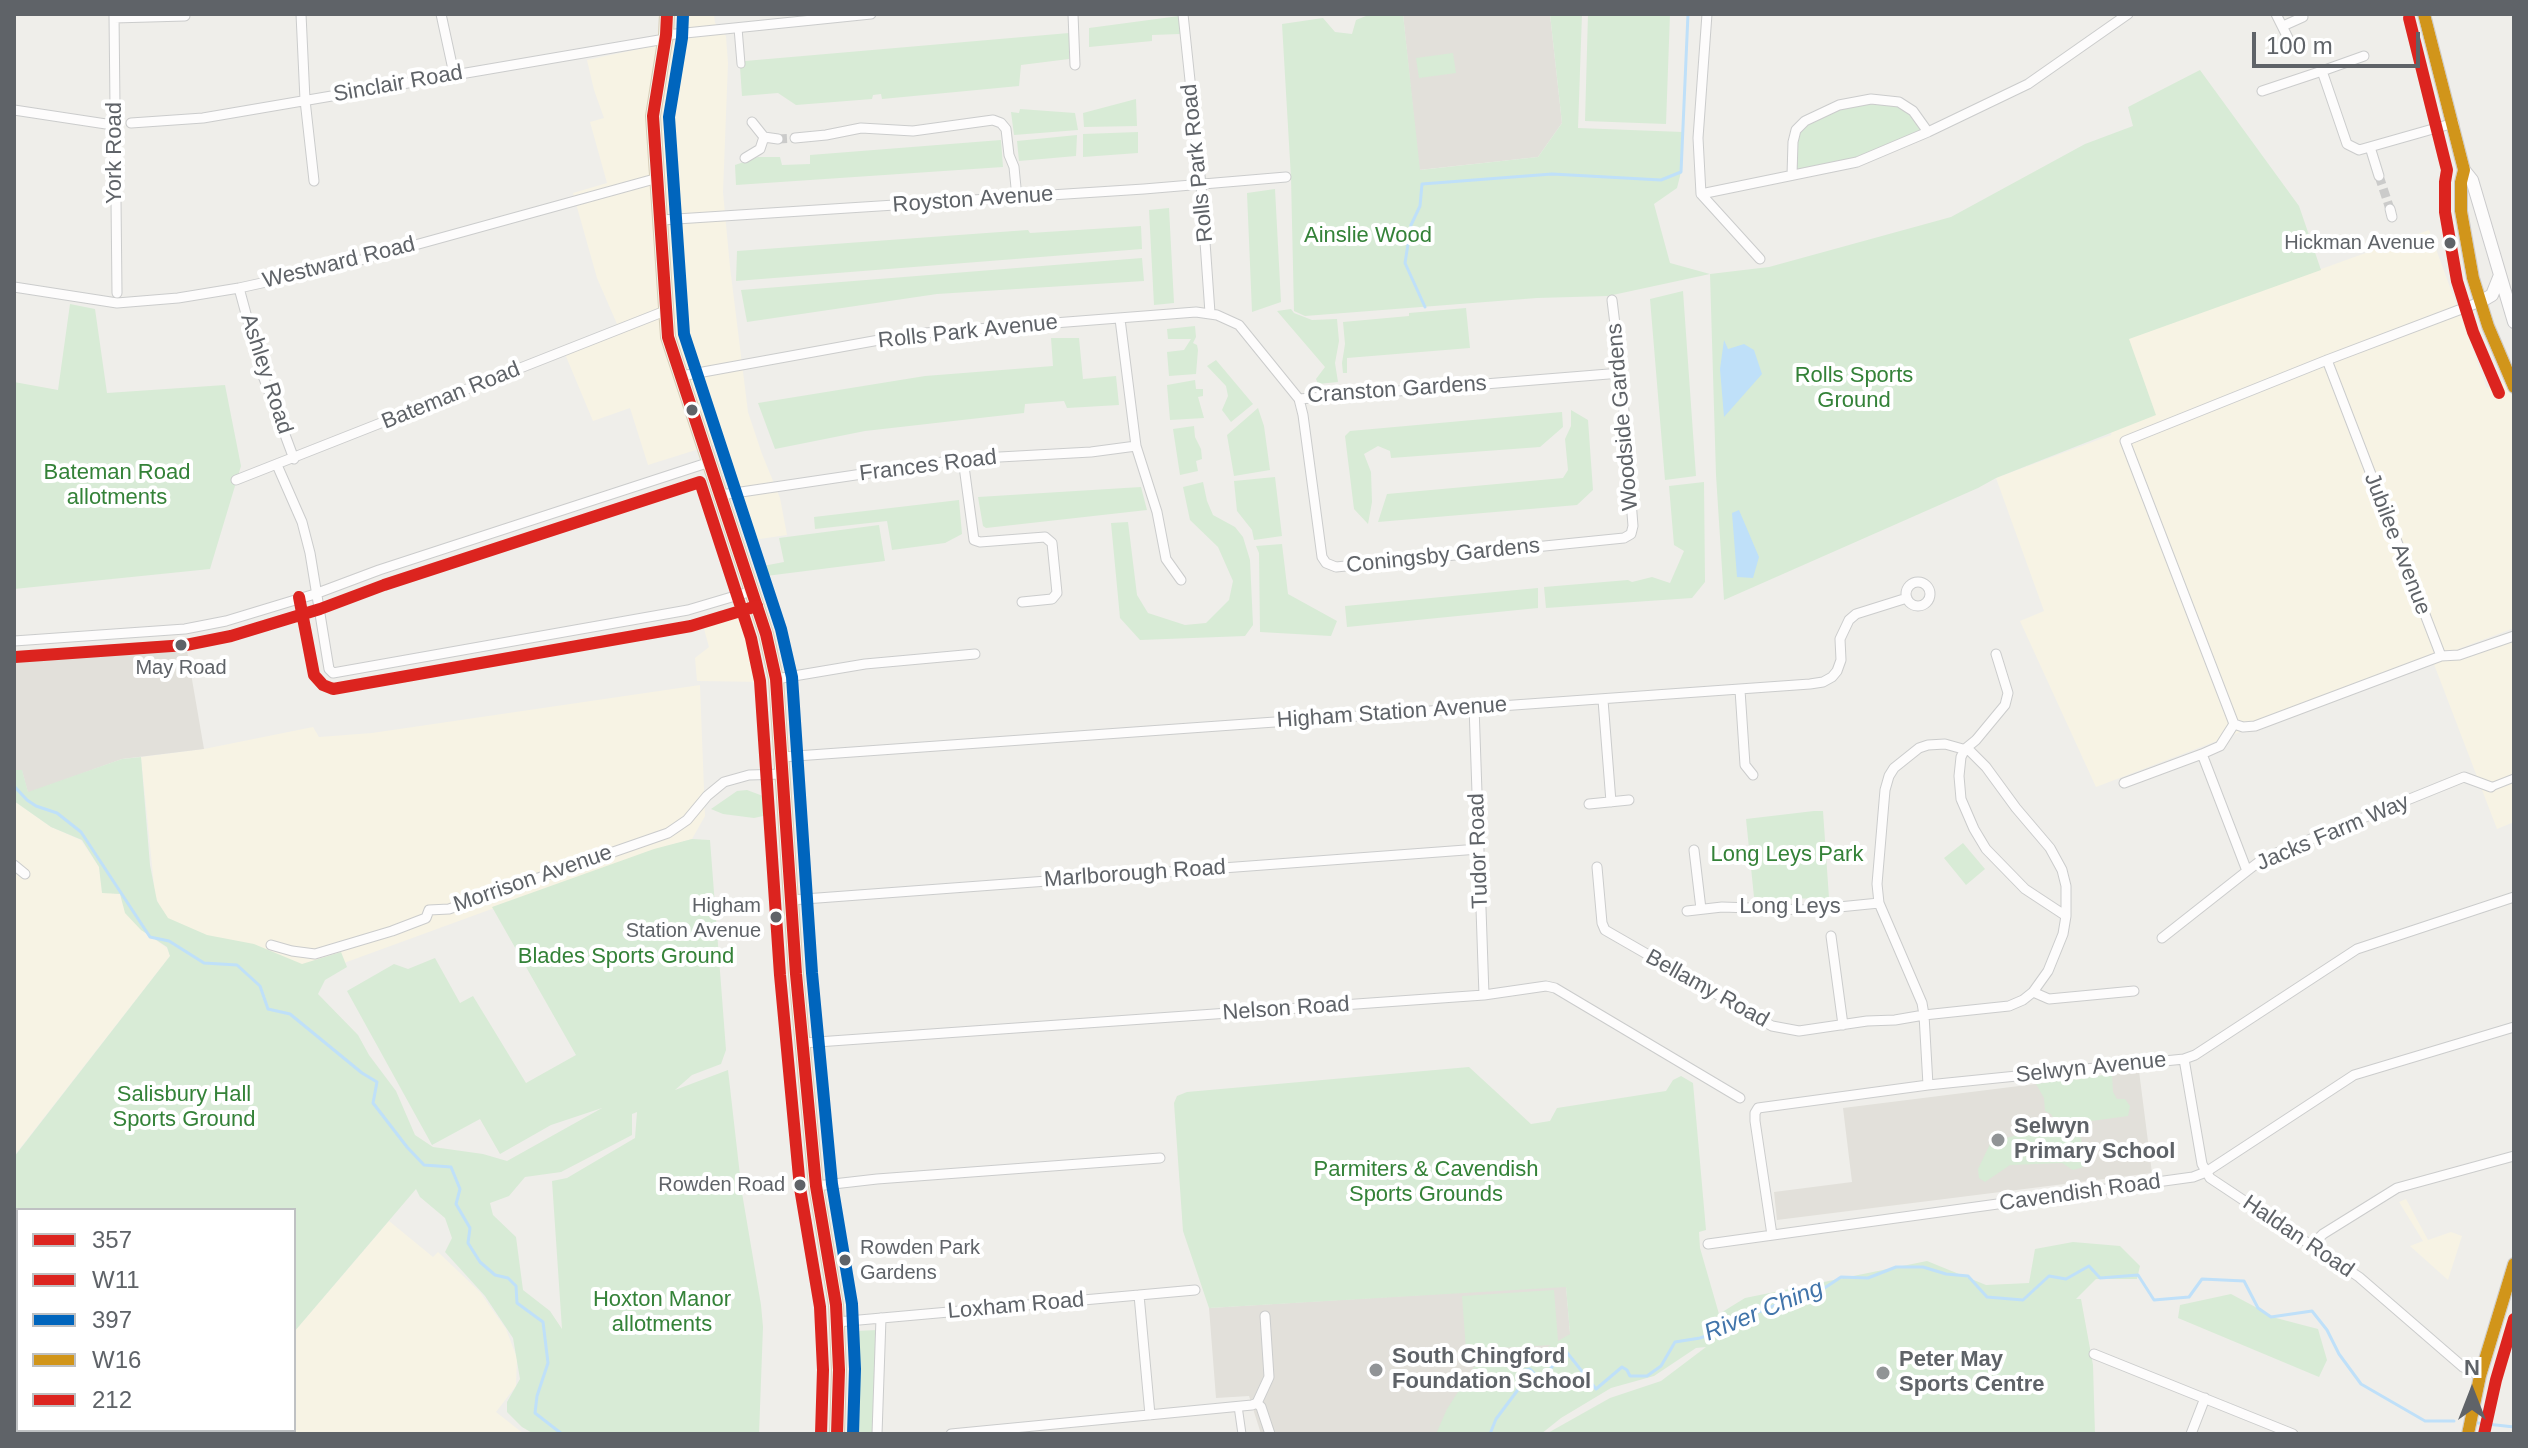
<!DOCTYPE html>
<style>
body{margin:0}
#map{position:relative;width:2528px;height:1448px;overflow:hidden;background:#efeeea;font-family:Arial,sans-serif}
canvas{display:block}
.frame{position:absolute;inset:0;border:16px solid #5f6368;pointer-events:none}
.legend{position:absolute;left:16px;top:1208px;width:280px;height:224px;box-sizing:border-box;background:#fff;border:2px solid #bfc1c3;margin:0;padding:10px 14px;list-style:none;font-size:24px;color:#5f6368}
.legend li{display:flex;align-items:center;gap:16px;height:40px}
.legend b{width:40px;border:2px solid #bfc1c3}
.north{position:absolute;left:2432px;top:1352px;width:80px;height:80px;-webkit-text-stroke:6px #fff;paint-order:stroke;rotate:0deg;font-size:22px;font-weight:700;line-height:32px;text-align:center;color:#5f6368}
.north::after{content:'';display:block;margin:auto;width:28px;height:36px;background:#5f6368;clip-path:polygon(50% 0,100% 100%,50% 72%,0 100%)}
.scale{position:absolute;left:2252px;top:32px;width:168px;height:36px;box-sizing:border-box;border:4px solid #5f6368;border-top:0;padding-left:10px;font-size:24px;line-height:28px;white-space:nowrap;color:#5f6368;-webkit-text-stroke:6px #fff;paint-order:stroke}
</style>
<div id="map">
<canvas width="2528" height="1448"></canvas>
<div class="frame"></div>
<ul class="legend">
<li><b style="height:10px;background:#dc241f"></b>357</li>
<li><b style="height:10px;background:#dc241f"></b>W11</li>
<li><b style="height:10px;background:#0065bd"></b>397</li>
<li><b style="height:10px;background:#d1951a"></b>W16</li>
<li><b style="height:10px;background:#dc241f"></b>212</li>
</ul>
<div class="north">N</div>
<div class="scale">100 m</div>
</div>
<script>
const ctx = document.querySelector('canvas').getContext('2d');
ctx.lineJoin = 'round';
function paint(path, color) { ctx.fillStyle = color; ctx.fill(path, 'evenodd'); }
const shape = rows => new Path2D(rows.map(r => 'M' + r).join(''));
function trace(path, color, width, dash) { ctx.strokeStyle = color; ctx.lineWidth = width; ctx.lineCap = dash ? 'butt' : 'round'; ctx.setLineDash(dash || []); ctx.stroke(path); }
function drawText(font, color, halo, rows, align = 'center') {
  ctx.font = font + ' Arial,sans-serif'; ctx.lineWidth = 8; ctx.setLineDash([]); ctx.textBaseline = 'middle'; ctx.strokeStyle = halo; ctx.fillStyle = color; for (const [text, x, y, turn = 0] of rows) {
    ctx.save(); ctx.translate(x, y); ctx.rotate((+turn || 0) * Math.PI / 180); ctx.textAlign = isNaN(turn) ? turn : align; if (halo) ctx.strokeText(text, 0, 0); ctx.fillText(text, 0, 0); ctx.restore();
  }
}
paint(shape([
 [683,14,714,14,715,23,726,36,728,63,723,192,730,267,748,412,762,454,780,498,787,535,746,541,718,443,648,465,630,408,593,421,565,354,617,324,597,278,573,193,607,183,590,122,604,118,594,90,587,60,681,40],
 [2429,230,2487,388,2506,382,2514,400,2514,628,2440,656,2514,641,2514,822,2497,829,2432,659,2096,787,2020,621,2044,611,1996,478,2111,435,2128,339],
 [747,603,757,636,765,682,697,681,695,658,709,647,701,618],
 [700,685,705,816,692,839,653,850,292,982,166,921,155,895,141,757,204,749,313,727,319,737,372,733],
 [14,801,51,827,81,840,99,867,102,892,120,894,141,930,167,948,170,956,14,1156],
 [2406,1199,2428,1240,2451,1232,2462,1236,2448,1280,2410,1246,2423,1241,2399,1202],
 [389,1221,433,1257,438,1252,480,1292,506,1329,517,1358,516,1386,496,1412,524,1434,207,1434,211,1430,294,1430,294,1332]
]), '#f7f3e4');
paint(shape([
 [1403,14,1550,14,1562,123,1538,157,1419,170],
 [185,639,204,749,122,759,28,793,22,771,14,770,14,652],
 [2139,1071,2152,1173,1777,1220,1774,1192,1852,1182,1843,1108],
 [1566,1286,1571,1345,1457,1434,1261,1434,1249,1396,1216,1398,1209,1308]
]), '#e2e0da');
paint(shape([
 [1371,14,1403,14,1420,170,1538,157,1562,123,1550,14,1582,14,1578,128,1683,132,1681,172,1677,188,1654,204,1670,263,1710,274,1769,267,1951,217,2085,144,2133,126,2128,107,2200,70,2299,206,2321,270,2129,339,2156,415,1996,478,1978,488,1724,600,1716,475,1710,274,1608,296,1537,298,1305,316,1294,311,1291,178,1282,24,1323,18,1335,32,1352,34,1356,20],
 [1588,14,1670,14,1666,124,1585,121],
 [1179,16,1180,34,1152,35,1152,41,1089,47,1089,28],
 [1069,33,1069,59,1021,65,1019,86,882,99,881,94,873,95,872,99,796,105,778,93,742,96,740,67,745,67,745,61],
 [1453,53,1456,73,1419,78,1416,58],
 [1136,99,1137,126,1084,127,1083,113],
 [1899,102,1928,132,1857,162,1792,175,1796,130,1839,105],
 [1020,109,1075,113,1078,130,1014,135,1011,112,1019,113],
 [1138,132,1138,153,1083,157,1083,134],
 [1077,135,1076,156,1019,161,1017,141],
 [1001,140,1003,167,736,185,735,165,758,157,780,157,782,165,810,164,810,155],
 [1275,189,1281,302,1252,312,1247,193],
 [1169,208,1174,303,1154,305,1149,210],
 [1141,226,1142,249,736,281,737,251,1028,230,1030,233],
 [1142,258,1144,281,937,294,747,322,741,290],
 [1683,291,1696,476,1665,480,1650,299],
 [70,304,95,309,107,393,225,385,241,466,210,569,14,589,14,382,58,390],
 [1466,308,1470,348,1347,358,1347,373,1343,373,1342,363,1345,344,1343,322,1409,316,1409,313],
 [1291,309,1294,313,1312,320,1337,319,1339,341,1335,363,1338,382,1318,384,1316,379,1325,367,1277,311],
 [1195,326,1196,337,1193,343,1197,345,1198,350,1196,374,1169,376,1167,352,1184,350,1191,339,1168,339,1167,329],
 [1051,338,1079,338,1083,379,1116,376,1119,405,1067,408,1064,401,1025,404,1024,413,865,431,775,449,758,403,925,376,1053,366],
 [1216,360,1253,404,1231,422,1222,410,1228,396,1226,386,1207,366],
 [1195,380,1196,389,1203,389,1203,396,1198,397,1204,418,1170,420,1167,385],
 [1258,408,1264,426,1270,470,1234,476,1227,435],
 [1571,410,1588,420,1593,490,1577,505,1378,522,1387,494,1563,478,1568,470,1565,439,1571,426],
 [1562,412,1563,427,1540,447,1391,458,1390,451,1378,446,1364,454,1371,472,1372,502,1368,524,1354,509,1345,436,1350,431],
 [1194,426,1195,437,1201,449,1202,459,1196,461,1198,471,1180,475,1173,429],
 [1275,477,1282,536,1254,540,1252,530,1237,511,1234,481],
 [1203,482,1207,501,1213,515,1235,527,1243,537,1250,560,1253,625,1245,636,1140,640,1120,618,1111,523,1128,522,1137,595,1148,613,1185,625,1206,623,1229,600,1233,581,1218,547,1190,520,1183,487],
 [1704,482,1705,582,1692,598,1546,608,1544,587,1628,580,1632,582,1652,577,1670,583,1684,551,1674,545,1669,486],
 [1141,487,1147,510,986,528,983,526,978,497],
 [959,500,962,534,945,543,892,550,887,521,815,529,814,517],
 [879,525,885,561,766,576,763,566,784,562,779,538],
 [1282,544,1288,594,1337,621,1331,636,1260,632,1259,553,1256,546],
 [1538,588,1538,608,1347,627,1345,606],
 [141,757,150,865,157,901,168,918,207,935,254,944,302,964,341,952,347,967,325,980,318,994,358,1035,369,1055,396,1091,415,1135,433,1147,483,1154,507,1161,602,1108,551,1125,500,1154,480,1119,432,1145,347,991,394,964,408,969,435,958,460,1003,473,996,526,1083,576,1055,492,907,654,849,692,839,710,840,726,1050,721,1064,692,1075,675,1090,728,1070,742,1193,761,1305,763,1327,759,1434,534,1434,522,1427,507,1412,507,1402,520,1379,513,1338,485,1296,445,1252,452,1238,445,1218,420,1197,416,1189,294,1332,294,1210,18,1210,18,1310,14,1306,14,1157,170,956,167,947,141,930,125,913,120,894,102,893,99,867,82,840,51,827,14,801,14,770,22,770,28,792,122,759],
 [637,1112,635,1138,567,1178,552,1181,562,1329,550,1311,523,1290,516,1237,493,1215,490,1203,509,1196,525,1177,561,1172,632,1135,632,1114],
 [747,790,763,796,772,814,754,818,723,814,711,809,737,791],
 [1814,811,1823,811,1829,898,1778,899,1754,897,1746,819],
 [1963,843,1985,869,1966,885,1944,858],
 [1469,1067,1531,1124,1550,1121,1557,1108,1666,1091,1673,1080,1681,1076,1693,1083,1706,1230,1699,1232,1700,1248,1719,1314,1745,1298,1927,1261,1986,1285,2029,1283,2035,1249,2073,1242,2120,1246,2140,1266,2137,1279,2096,1279,2076,1299,2081,1299,2093,1365,2095,1434,1546,1434,1610,1398,1661,1381,1706,1347,1696,1348,1654,1376,1611,1388,1561,1418,1541,1434,1436,1434,1447,1409,1474,1367,1532,1356,1551,1345,1466,1350,1462,1296,1554,1290,1558,1341,1570,1334,1566,1287,1209,1308,1183,1231,1174,1103,1177,1096,1187,1092],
 [2112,1074,2113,1092,2117,1099,2125,1099,2130,1106,2128,1116,2062,1125,2056,1122,2051,1114,2045,1111,2044,1098,2036,1084],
 [2025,1133,2051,1136,2074,1134,2081,1138,2083,1167,2073,1170,2062,1163,2010,1165,1985,1182,1979,1178,1978,1169,1991,1142],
 [2231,1294,2276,1318,2318,1329,2327,1360,2319,1377,2178,1318,2180,1305],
 [878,1330,875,1432,853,1432,855,1331]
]), '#d8ebd6');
paint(shape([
 [1724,340,1728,349,1744,344,1754,350,1762,374,1724,417,1720,369],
 [1739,510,1759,557,1753,578,1737,577,1732,513]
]), '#bfe0f9');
trace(shape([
 [1425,307,1405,263,1411,225,1420,206,1422,184,1552,174,1661,180,1681,172,1688,14],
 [14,786,27,800,36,806,57,813,81,832,150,937,169,941,204,963,237,965,260,986,268,1009,290,1014,362,1073,377,1082,373,1103,407,1147,424,1165,451,1167,460,1189,456,1204,470,1228,468,1243,480,1262,495,1275,508,1278,516,1286,517,1303,543,1322,548,1363,537,1396,535,1413,562,1434],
 [2478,1423,2514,1427],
 [1490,1434,1496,1419,1520,1387,1522,1371,1530,1369,1541,1381,1565,1350,1596,1389,1622,1367,1627,1370,1630,1376,1647,1376,1661,1366,1675,1342,1700,1338,1718,1332,1742,1315,1762,1311,1775,1305,1789,1302,1805,1295,1820,1291,1841,1277,1868,1278,1896,1267,1923,1267,1946,1274,1968,1276,1987,1297,2023,1300,2049,1276,2066,1279,2089,1266,2100,1278,2138,1275,2154,1300,2189,1297,2202,1279,2244,1281,2258,1308,2271,1317,2312,1311,2327,1330,2339,1354,2361,1384,2425,1421,2454,1421]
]), '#bfe0f9', 3);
trace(shape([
 [778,139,795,138],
 [2379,176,2390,209]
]), '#cbcbca', 9, [9, 4.5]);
const pedestrian = shape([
 [738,28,741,64],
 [2491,787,2514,778],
 [1238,1406,1242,1434]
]);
const minor = shape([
 [114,14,117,293],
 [301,14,305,100,314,181],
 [441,14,454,74],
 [1073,14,1075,65],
 [1183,14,1201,185,1210,313],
 [1707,14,1698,138,1701,194,1760,259],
 [2276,14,2288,38],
 [114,18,185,16],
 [2283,26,2303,17],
 [666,35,871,14],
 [2364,56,2322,71,2347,144,2359,150,2454,123],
 [2262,91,2322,71],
 [14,110,106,124,115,123],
 [752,122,764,137],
 [131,123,203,118,665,39],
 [795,138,826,135,861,128,913,131,993,120,1001,123,1006,129,1009,155,1014,167,1017,198],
 [2370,147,2379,176],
 [745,158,760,149,764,137,778,139],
 [1792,175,1793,142,1796,130,1805,121,1839,105,1871,99,1899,102,1913,111,1928,132],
 [1701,194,1857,162,1928,132,2028,84,2128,14],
 [2390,209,2392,217],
 [661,220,1144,189,1286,177],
 [14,287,117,303,178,298,239,288,339,266,658,178],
 [239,288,262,373,294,459],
 [1120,319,1136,446,1157,512,1166,559,1181,580],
 [2327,360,2441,656,2459,655,2514,636],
 [681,376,912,334,1196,312,1217,315,1239,325,1299,399,1303,415,1322,557,1326,563,1336,567,1624,538,1631,534,1633,526,1621,373,1612,300],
 [1299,399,1621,373],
 [963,459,974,540,980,542,1045,537,1052,543,1057,593,1052,599,1022,602],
 [277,465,302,522,310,553,329,669,333,673,688,610,752,591],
 [236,480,665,311],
 [721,495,963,459,1091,452,1136,446],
 '1906 594a12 12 0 1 1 24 0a12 12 0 1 1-24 0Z',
 [14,641,185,629,226,621,315,594,379,570,710,462],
 [1996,654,2008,693,2005,705,1976,740,1965,749,1961,757,1959,776,1961,799,1974,829,1986,849,2025,889,2066,916],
 [776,679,865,664,975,654],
 [1740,690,1745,765,1753,775],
 [1603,700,1611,802],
 [1474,706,1484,995],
 [2234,724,2125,441,2327,360,2480,302],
 [2234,724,2220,746,2202,754,2247,871,2264,858,2464,777,2491,787],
 [2234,724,2243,727,2255,726,2441,656],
 [782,757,1810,684,1823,682,1832,677,1837,671,1841,660,1840,639,1849,620,1856,614,1907,598],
 [2124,783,2202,754],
 [1589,804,1629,800],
 [1694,850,1701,909],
 [14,865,25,874],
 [1597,867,1602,923,1605,930,1772,1026,1799,1031,1867,1021,1895,1020,1924,1015,2009,1006,2023,1000,2033,992,2048,971,2063,934,2066,916,2066,886,2062,870,2050,848,2016,808,1986,767,1970,751,1945,744,1928,745,1919,748,1894,768,1889,776,1885,790,1877,884,1879,903,1922,1003,1924,1015,1928,1085],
 [791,900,1479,849],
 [1687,911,1722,907,1809,910,1879,903],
 [1831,936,1843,1025],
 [2162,938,2247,871],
 [271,945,292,951,315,954,392,931,426,918,429,910,449,909,668,833,687,820,707,796,724,782,749,775,784,774],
 [2033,992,2049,999,2134,991],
 [803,1043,1484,995,1546,986,1555,988,1740,1098],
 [2184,1059,2202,1164,2210,1178,2359,1277,2463,1367,2480,1376],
 [816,1186,877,1179,1160,1158],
 [1772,1235,1755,1121,1755,1113,1758,1108,1928,1085,2184,1059,2195,1055,2357,949,2514,897],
 [1708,1244,2193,1177,2206,1172,2354,1075,2514,1027],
 [2312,1245,2323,1234,2397,1188,2514,1156],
 [1139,1295,1150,1415],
 [837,1322,1195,1290],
 [14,1326,18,1330],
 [2094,1354,2293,1434],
 [1257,1403,1261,1407,1270,1434],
 [132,1430,137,1434],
 [877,1434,881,1318],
 [951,1434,1252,1405,1257,1403,1269,1377,1265,1316],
 [2191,1434,2205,1398]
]);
const secondary = shape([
 [2424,14,2464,170,2472,180,2514,322],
 [2464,170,2461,182,2461,211,2473,278,2488,326,2514,387],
 [2480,302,2492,295,2500,275],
 [2468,1434,2480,1376,2514,1264]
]);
const primary = shape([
 [667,14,666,35,653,116,668,337,766,634,776,679,796,974,816,1186,836,1305,839,1370,837,1434]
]);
const trunk = shape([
 [14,1353,18,1357],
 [14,1384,18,1388],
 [65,1430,70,1434],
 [100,1430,104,1434]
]);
trace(pedestrian, '#cbcccc', 9);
trace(minor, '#cbcccc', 11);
trace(secondary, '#cacacb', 14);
trace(primary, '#d7ceb8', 16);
trace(trunk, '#c8b996', 16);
trace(pedestrian, '#fdfcfc', 7);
trace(minor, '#fdfcfc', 9);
trace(secondary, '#fdfcfc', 12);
trace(primary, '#f4f2e9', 14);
trace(trunk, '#f2f0e6', 14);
trace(shape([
 [667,14,666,35,653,116,668,337,766,634,776,679,796,974,816,1186,836,1305,839,1370,837,1434]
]), '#dc241f', 12);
trace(shape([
 [299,597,314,675,323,685,333,689,691,626,757,606],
 [15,657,186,645,231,636,320,609,384,585,700,482,751,638,760,681,780,975,800,1188,820,1307,823,1370,821,1434]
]), '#dc241f', 12);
trace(shape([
 [683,15,682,38,669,117,684,334,781,629,792,677,812,973,832,1184,852,1304,855,1369,853,1434]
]), '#0065bd', 12);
trace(shape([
 [2424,14,2464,170,2461,182,2461,211,2473,278,2488,326,2514,387],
 [2468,1434,2480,1376,2514,1264]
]), '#d1951a', 12);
trace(shape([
 [2409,18,2447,170,2445,182,2445,212,2457,281,2473,332,2499,393],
 [2484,1434,2496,1380,2514,1319]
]), '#dc241f', 12);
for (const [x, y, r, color] of [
 [2450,243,7,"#5f6368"],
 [692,410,7,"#5f6368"],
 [181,645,7,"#5f6368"],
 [776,917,7,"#5f6368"],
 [1998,1140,8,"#919496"],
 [800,1185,7,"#5f6368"],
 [845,1260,7,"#5f6368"],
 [1376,1370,8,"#919496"],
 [1883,1373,8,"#919496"]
]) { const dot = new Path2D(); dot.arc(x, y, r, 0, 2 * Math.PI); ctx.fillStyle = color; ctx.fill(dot); trace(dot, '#fff', 3); }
drawText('20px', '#5f6368', '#fff', [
 ["Hickman Avenue",2435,243],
 ["May Road",181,668,"center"],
 ["Higham",761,906],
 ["Station Avenue",761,931],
 ["Rowden Road",785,1185],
 ["Rowden Park",860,1248,"left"],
 ["Gardens",860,1273,"left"]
], 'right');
drawText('22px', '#5f6368', '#fff', [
 ["Sinclair Road",398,84,-10],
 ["York Road",115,153,-90],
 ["Rolls Park Road",1198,163,-96],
 ["Royston Avenue",973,200,-4],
 ["Westward Road",339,263,-14],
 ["Rolls Park Avenue",968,332,-6],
 ["Ashley Road",266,374,72],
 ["Cranston Gardens",1397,390,-4],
 ["Bateman Road",451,396,-22],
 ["Woodside Gardens",1623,417,-95],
 ["Frances Road",928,466,-7],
 ["Jubilee Avenue",2397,544,69],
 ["Coningsby Gardens",1443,556,-6],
 ["Higham Station Avenue",1392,713,-4],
 ["Jacks Farm Way",2333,833,-23],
 ["Tudor Road",1479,851,-92],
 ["Marlborough Road",1135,874,-4],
 ["Morrison Avenue",533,879,-19],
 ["Long Leys",1790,907],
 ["Bellamy Road",1707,989,29],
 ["Nelson Road",1286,1009,-4],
 ["Selwyn Avenue",2091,1068,-6],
 ["Cavendish Road",2080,1193,-8],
 ["Haldan Road",2298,1237,34],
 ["Loxham Road",1016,1306,-5]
]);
drawText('22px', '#348238', '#fff', [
 ["Ainslie Wood",1368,236],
 ["Rolls Sports",1854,376],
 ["Ground",1854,401],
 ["Bateman Road",117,473],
 ["allotments",117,498],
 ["Long Leys Park",1787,855],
 ["Blades Sports Ground",626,957],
 ["Salisbury Hall",184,1095],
 ["Sports Ground",184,1120],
 ["Parmiters & Cavendish",1426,1170],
 ["Sports Grounds",1426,1195],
 ["Hoxton Manor",662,1300],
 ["allotments",662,1325]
]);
drawText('bold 22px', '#5f6368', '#fff', [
 ["Selwyn",2014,1127],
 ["Primary School",2014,1152],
 ["South Chingford",1392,1357],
 ["Foundation School",1392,1382],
 ["Peter May",1899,1360],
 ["Sports Centre",1899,1385]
], 'left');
drawText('italic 24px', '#4174aa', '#fff', [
 ["River Ching",1764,1311,-22]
]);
</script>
